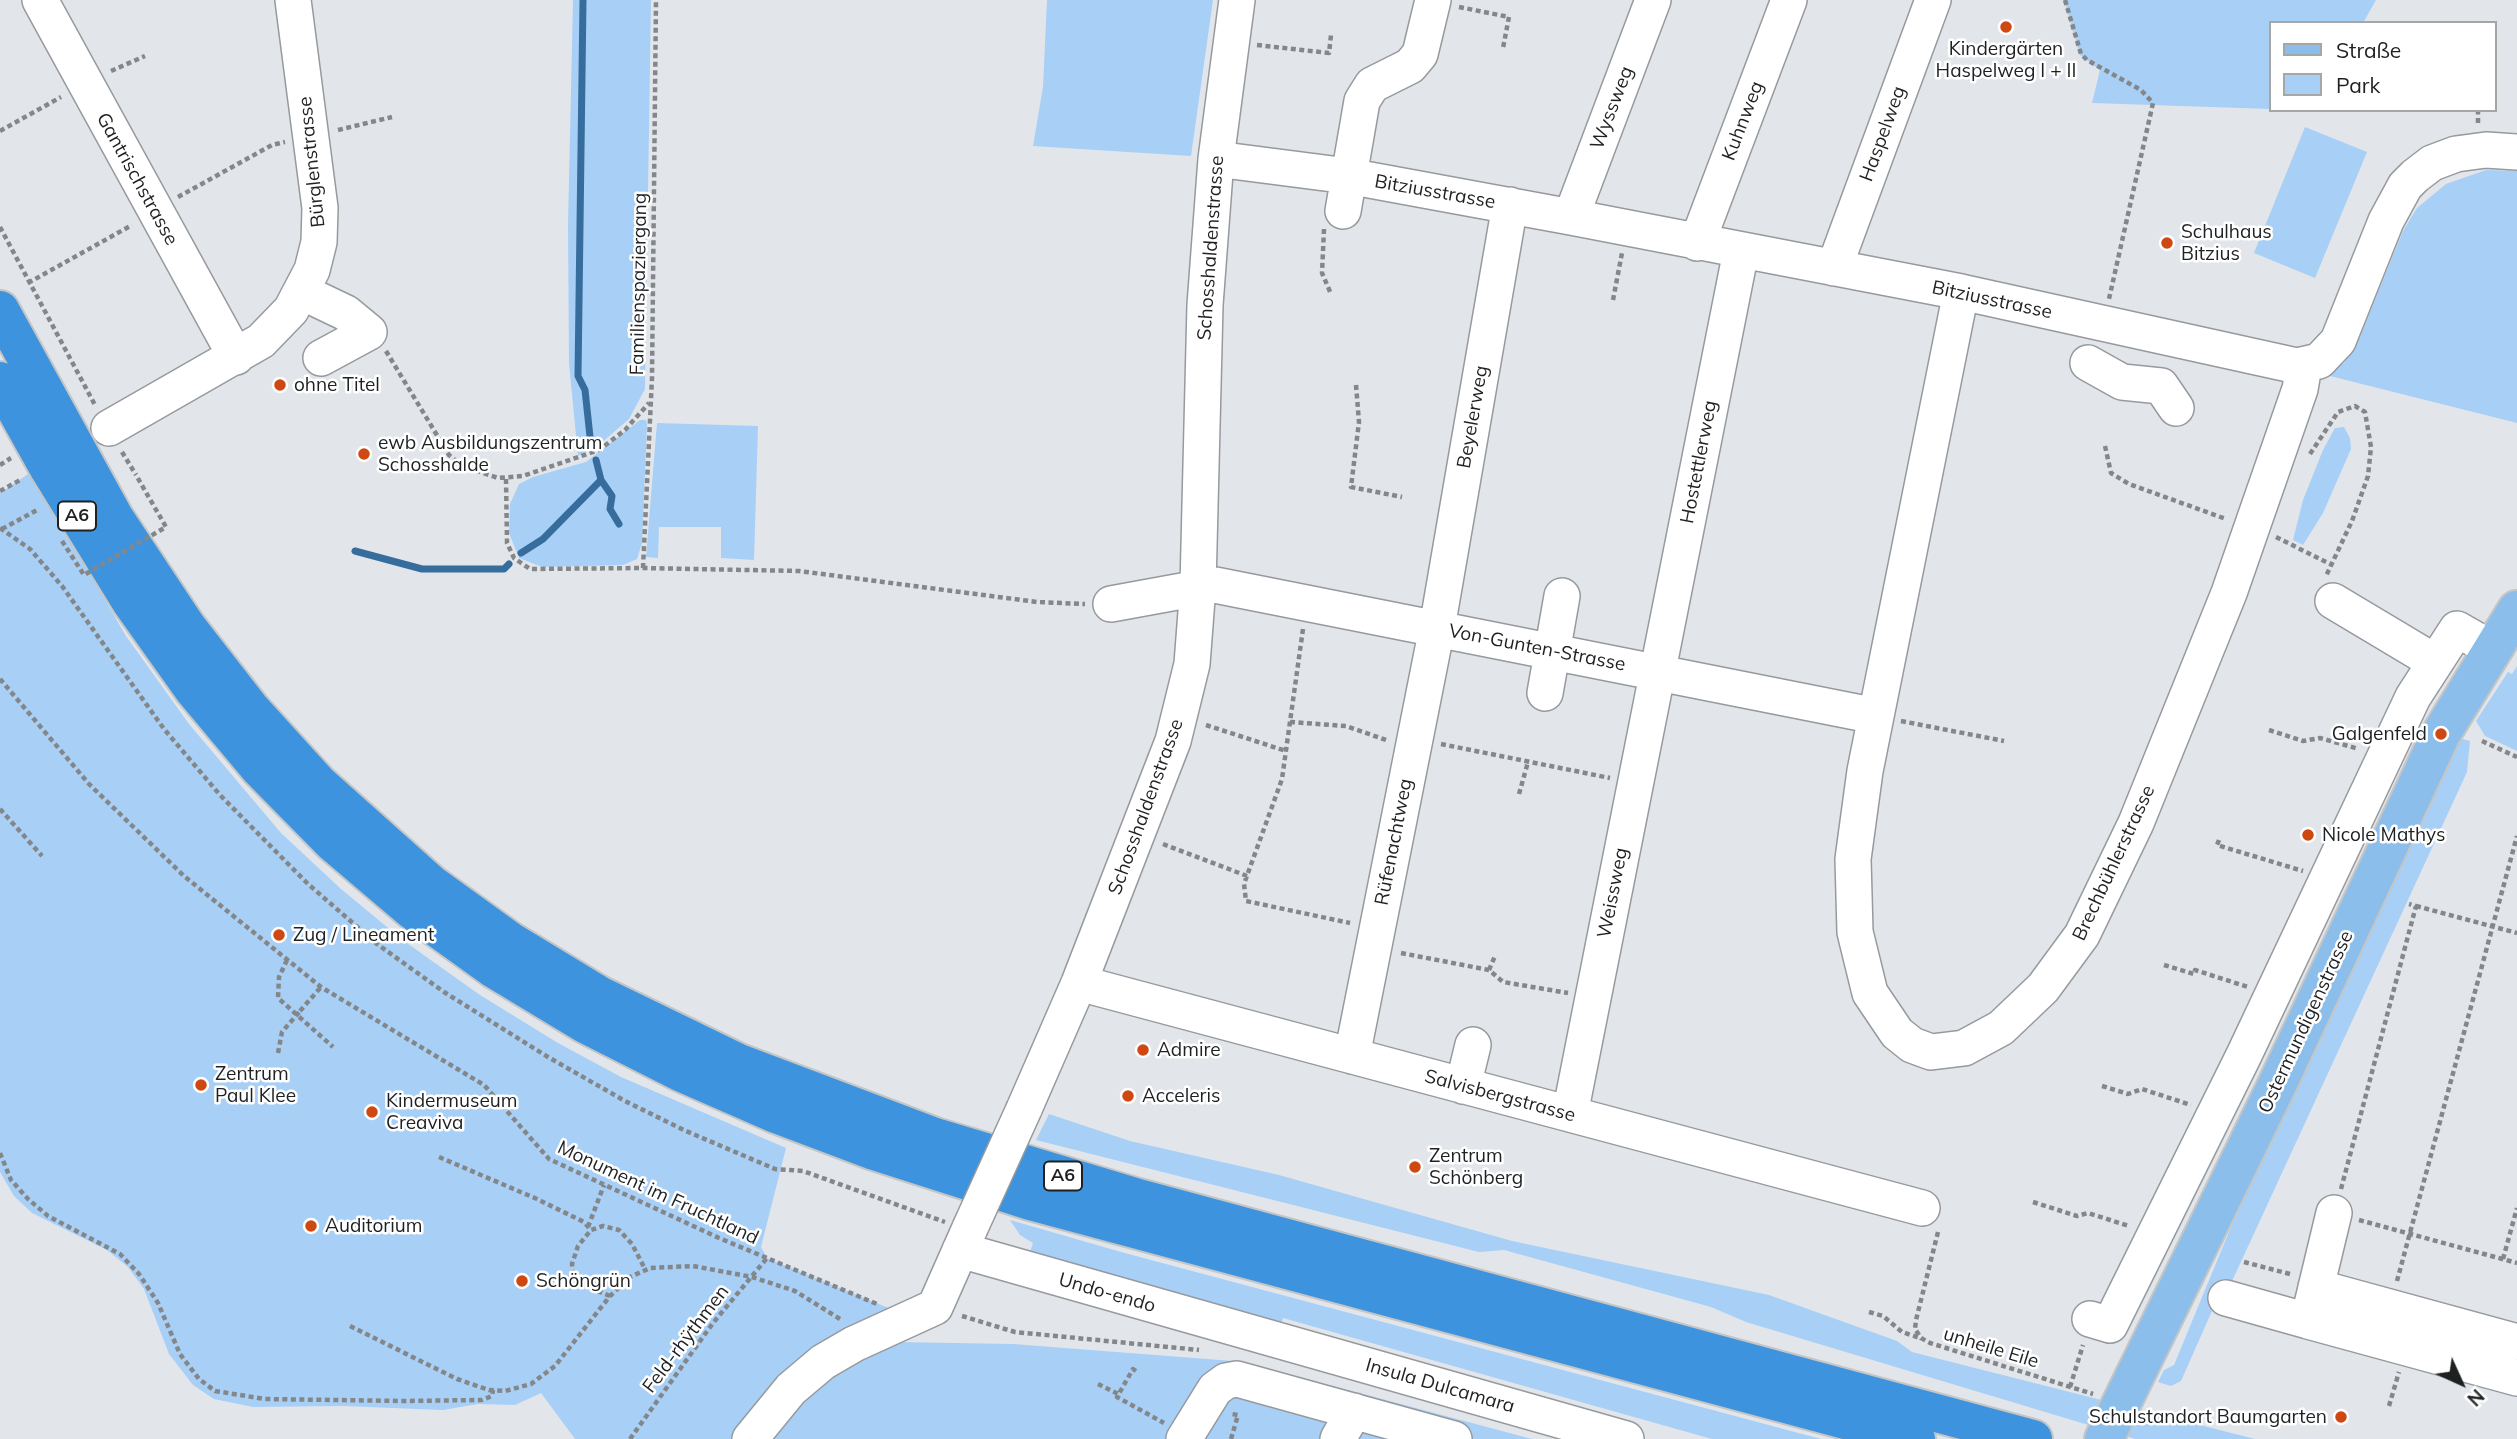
<!DOCTYPE html>
<meta charset="utf-8">
<style>
body{margin:0}
#map{position:relative;width:2517px;height:1439px;overflow:hidden;background:#e2e6eb;font-family:Mulish,sans-serif}
canvas{display:block}
.legend{position:absolute;left:2269px;top:21px;width:228px;height:91px;box-sizing:border-box;background:#fff;border:2px solid #a5a6a6;margin:0;padding:9px 12px;list-style:none;font-size:21px;color:#1e2021}
.legend li{display:flex;align-items:center;gap:14px;height:35px}
.legend b{width:35px;border:2px solid #a5a6a6}
.north{position:absolute;left:2426px;top:1348px;width:70px;height:70px;-webkit-text-stroke:5px #fff;paint-order:stroke;rotate:135deg;font-size:19px;font-weight:700;line-height:28px;text-align:center;color:#1e2021}
.north::after{content:'';display:block;margin:auto;width:24px;height:32px;background:#1e2021;clip-path:polygon(50% 0,100% 100%,50% 72%,0 100%)}
</style>
<div id="map">
<canvas width="2517" height="1439"></canvas>
<ul class="legend">
<li><b style="height:9px;background:#8bbeeb"></b>Straße</li>
<li><b style="height:19px;background:#a8cff6"></b>Park</li>
</ul>
<div class="north">N</div>
</div>
<script>
const ctx = document.querySelector('canvas').getContext('2d');
ctx.lineJoin = 'round';
function paint(path, color) { ctx.fillStyle = color; ctx.fill(path, 'evenodd'); }
const shape = rows => new Path2D(rows.map(r => 'M' + r).join(''));
function trace(path, color, width, dash) { ctx.strokeStyle = color; ctx.lineWidth = width; ctx.lineCap = dash ? 'butt' : 'round'; ctx.setLineDash(dash || []); ctx.stroke(path); }
function drawText(font, color, halo, rows, align = 'center') {
  ctx.font = font + ' Mulish,sans-serif'; ctx.lineWidth = 5; ctx.setLineDash([]); ctx.textBaseline = 'middle'; ctx.strokeStyle = halo; ctx.fillStyle = color; for (const [text, x, y, turn = 0] of rows) {
    ctx.save(); ctx.translate(x, y); ctx.rotate((+turn || 0) * Math.PI / 180); ctx.textAlign = isNaN(turn) ? turn : align; if (halo) ctx.strokeText(text, 0, 0); ctx.fillText(text, 0, 0); ctx.restore();
  }
}
paint(shape([
 [573,0,651,0,645,389,629,419,600,444,578,456,569,363,568,225],
 [1047,0,1213,0,1191,156,1033,146,1043,87],
 [2064,0,2376,0,2363,23,2270,23,2270,109,2092,103,2100,70,2080,55],
 [2305,127,2367,152,2315,278,2254,253],
 [2486,170,2517,171,2517,423,2330,376,2328,374,2344,363,2357,344,2403,231,2417,208,2446,184],
 [640,420,646,420,647,425,642,543,637,559,623,565,542,567,519,558,509,533,510,504,519,484,533,477,586,462],
 [657,423,758,426,754,560,721,558,721,527,659,527,658,558,646,557],
 [2344,427,2350,438,2351,449,2323,513,2303,545,2293,540,2303,500,2323,450,2335,428],
 [31,472,126,636,189,724,281,833,341,889,404,941,480,995,558,1043,621,1077,786,1148,761,1247,767,1258,891,1309,736,1439,575,1439,541,1393,515,1405,478,1404,443,1410,343,1406,253,1407,214,1399,193,1385,169,1354,144,1289,128,1267,107,1250,32,1213,14,1196,0,1172,0,493],
 [2517,666,2517,751,2485,736,2476,721,2508,672,2512,674],
 [2459,738,2470,741,2467,772,2227,1292,2219,1295,2181,1381,2171,1386,2158,1382,2164,1370,2174,1365,2231,1227],
 [1049,1114,1130,1141,1279,1175,1512,1241,1769,1295,1897,1341,1912,1352,2255,1439,2135,1439,1746,1322,1711,1307,1504,1250,1479,1252,1036,1140],
 [1010,1220,1121,1252,1821,1439,1712,1439,1283,1318,1280,1328,1030,1252,1033,1243,1020,1235],
 [895,1342,1013,1344,1233,1361,1240,1371,1255,1375,1258,1366,1532,1439,764,1439,809,1388]
]), '#a8cff6');
trace(shape([
 [583,0,578,376,585,390,591,446],
 [596,460,601,480,612,496,610,509,619,524],
 [355,551,422,569,504,569,509,564],
 [521,553,543,539,601,480]
]), '#376d9d', 7);
const minor = shape([
 [40,0,236,357],
 [1216,159,1348,176,1571,217,1961,292,2297,366,2319,361,2338,341,2386,221,2405,186,2415,176,2432,163,2456,154,2486,150,2517,152],
 [1343,211,1362,101,1372,85,1410,66,1420,54,1433,0],
 [1571,217,1653,0],
 [1697,243,1789,0],
 [1834,268,1933,0],
 [302,292,346,313,369,332,321,358],
 [1961,292,1865,771,1853,859,1855,932,1870,993,1897,1033,1912,1045,1931,1052,1964,1048,2001,1028,2043,988,2082,935,2136,823,2229,593,2300,389,2304,366],
 [2088,363,2122,382,2161,386,2176,408],
 [109,428,261,341,291,310,312,270,319,242,320,208,293,0],
 [2333,601,2435,662],
 [1111,604,1215,585,1876,716],
 [1545,693,1562,596],
 [1079,983,1922,1208],
 [1352,1056,1437,628,1510,205],
 [1463,1086,1473,1045],
 [1024,1109,1079,983,1173,741,1192,664,1198,586,1205,305,1216,159,1237,0],
 [1570,1114,1741,251],
 [960,1250,1626,1439],
 [2316,1287,2517,1342],
 [2226,1298,2308,1321,2334,1213],
 [2090,1319,2110,1325,2244,1055,2413,697,2457,629,2492,649],
 [2308,1321,2517,1378],
 [750,1439,791,1389,823,1362,854,1344,935,1307,970,1228],
 [1184,1439,1215,1389,1226,1381,1237,1379,1454,1439],
 [1338,1439,1354,1411]
]);
const major = shape([
 [2104,1439,2277,1085,2441,734,2517,610]
]);
const highway = shape([
 [0,310,114,517,187,627,250,708,319,784,431,884,510,941,599,995,739,1063,935,1137,1135,1197,2033,1439],
 [0,381,48,467,131,602,193,689,260,769,332,842,412,910,494,969,585,1024,680,1072,776,1114,874,1151,1030,1201,1916,1439]
]);
trace(minor, '#969a9e', 38);
trace(major, '#c4c5c5', 42);
trace(highway, '#c4c5c5', 42);
trace(shape([
 [2065,0,2081,54,2087,60,2141,90,2153,103,2109,299],
 [1459,7,1509,17,1503,48],
 [1257,45,1329,53,1331,35],
 [1937,68,1967,69],
 [111,71,145,56],
 [2478,123,2478,110],
 [338,130,392,117],
 [0,131,61,97],
 [178,197,272,145,285,142],
 [0,227,95,405],
 [1324,229,1322,273,1331,294],
 [28,283,132,225],
 [1613,300,1622,253],
 [386,351,449,455,462,466,498,478,523,476,599,450,625,430,649,403],
 [1356,385,1359,422,1351,487,1402,497],
 [2105,446,2111,473,2129,484,2226,519],
 [122,452,136,475],
 [2310,454,2338,412,2355,406,2365,412,2371,447,2368,476,2352,521,2326,576],
 [0,465,11,458],
 [506,479,507,543,514,558,530,569,643,568,799,571,1037,602,1085,604],
 [0,491,22,479],
 [0,528,30,549,62,586,164,729,220,795,308,884,377,944,444,992,548,1057,625,1101,686,1131,775,1169,803,1171,945,1222],
 [2,529,39,509],
 [2276,537,2332,565],
 [643,568,652,378,656,0],
 [1303,629,1282,779,1244,884,1246,901,1350,923],
 [0,679,89,784,184,876,321,987,484,1085,549,1159,719,1238,877,1304],
 [1901,721,2004,741],
 [1290,722,1346,726,1389,741],
 [1206,725,1286,751],
 [2269,730,2303,741,2320,738,2359,749],
 [2482,741,2517,757],
 [1441,744,1610,778],
 [1519,794,1528,762],
 [0,809,42,856],
 [2219,840,2217,845,2303,871],
 [1163,844,1247,876],
 [2416,906,2517,933],
 [1401,953,1489,970,1503,982,1568,993],
 [287,960,279,977,278,998,333,1047],
 [2164,965,2194,974,2195,970,2248,987],
 [1489,970,1495,956],
 [300,1011,321,987],
 [2102,1086,2128,1094,2142,1089,2191,1105],
 [0,1153,11,1180,28,1199,48,1216,120,1254,139,1274,158,1303,180,1354,199,1379,215,1391,265,1399,402,1401,482,1400,492,1396,493,1390],
 [439,1157,537,1199,584,1222,591,1230],
 [2341,1189,2416,906,2409,904],
 [2033,1202,2077,1216,2088,1213,2129,1226],
 [2359,1220,2517,1263],
 [588,1227,604,1185],
 [1938,1232,1916,1320,1915,1329,1921,1338,1930,1343,2093,1394],
 [2503,1259,2517,1208],
 [2244,1262,2290,1274],
 [2397,1281,2517,836],
 [610,1296,587,1287,573,1273,572,1264,578,1246,591,1230,603,1226,619,1230,632,1244,645,1269],
 [1869,1312,1883,1316,1902,1332,1920,1338],
 [962,1316,1015,1332,1199,1350],
 [350,1326,457,1379,489,1390,505,1391,531,1384,555,1366,610,1296,630,1277,650,1268,693,1266,752,1277,795,1291,840,1319],
 [1136,1371,1133,1369,1117,1397,1164,1423],
 [1098,1384,1118,1394],
 [2070,1387,2083,1345],
 [2389,1406,2399,1372],
 [630,1439,713,1323,767,1258],
 [1231,1439,1238,1415,1232,1414]
]), '#84878a', 4.5, [5, 3.5]);
trace(minor, '#fff', 35);
trace(major, '#8bbeeb', 38);
trace(highway, '#3e93de', 38);
const minorBridge = shape([
 [970,1228,1024,1109]
]);
trace(minorBridge, '#969a9e', 38, []);
trace(shape([
 [62,541,84,575,166,527,136,475],
 [278,1053,282,1032,300,1011]
]), '#84878a', 4.5, [5, 3.5]);
trace(minorBridge, '#fff', 35);
for (const [x, y, r, color] of [
 [2006,27,7,"#cf4812"],
 [2167,243,7,"#cf4812"],
 [280,385,7,"#cf4812"],
 [364,454,7,"#cf4812"],
 [2441,734,7,"#cf4812"],
 [2308,835,7,"#cf4812"],
 [279,935,7,"#cf4812"],
 [1143,1050,7,"#cf4812"],
 [201,1085,7,"#cf4812"],
 [1128,1096,7,"#cf4812"],
 [372,1112,7,"#cf4812"],
 [1415,1167,7,"#cf4812"],
 [311,1226,7,"#cf4812"],
 [522,1281,7,"#cf4812"],
 [2341,1417,7,"#cf4812"]
]) { const dot = new Path2D(); dot.arc(x, y, r, 0, 2 * Math.PI); ctx.fillStyle = color; ctx.fill(dot); trace(dot, '#fff', 2.5); }
for (const [x, y, w] of [
 [77,516,38],
 [1063,1176,38]
]) { const box = new Path2D(); box.roundRect(x - w / 2, y - 14.5, w, 29, 5); ctx.fillStyle = '#fff'; ctx.fill(box); trace(box, '#1e2021', 2); }
drawText('bold 18px', '#1e2021', null, [
 ["A6",77,516],
 ["A6",1063,1176]
]);
drawText('19px', '#1e2021', '#fff', [
 ["Kindergärten",2006,49,"center"],
 ["Haspelweg I + II",2006,71,"center"],
 ["Schulhaus",2181,232],
 ["Bitzius",2181,254],
 ["ohne Titel",294,385],
 ["ewb Ausbildungszentrum",378,443],
 ["Schosshalde",378,465],
 ["Galgenfeld",2427,734,"right"],
 ["Nicole Mathys",2322,835],
 ["Zug / Lineament",293,935],
 ["Admire",1157,1050],
 ["Zentrum",215,1074],
 ["Paul Klee",215,1096],
 ["Acceleris",1142,1096],
 ["Kindermuseum",386,1101],
 ["Creaviva",386,1123],
 ["Zentrum",1429,1156],
 ["Schönberg",1429,1178],
 ["Auditorium",325,1226],
 ["Schöngrün",536,1281],
 ["Schulstandort Baumgarten",2327,1417,"right"]
], 'left');
drawText('19px', '#1e2021', '#fff', [
 ["Wyssweg",1612,108,-69],
 ["Kuhnweg",1743,121,-69],
 ["Haspelweg",1883,134,-70],
 ["Bürglenstrasse",312,162,-96],
 ["Gantrischstrasse",137,179,61],
 ["Bitziusstrasse",1435,192,10],
 ["Schosshaldenstrasse",1211,248,-86],
 ["Familienspaziergang",639,284,-89],
 ["Bitziusstrasse",1992,300,12],
 ["Beyelerweg",1473,417,-80],
 ["Hostettlerweg",1699,462,-79],
 ["Von-Gunten-Strasse",1537,648,11],
 ["Schosshaldenstrasse",1146,807,-70],
 ["Rüfenachtweg",1394,842,-79],
 ["Brechbühlerstrasse",2114,863,-65],
 ["Weissweg",1613,893,-79],
 ["Ostermundigenstrasse",2306,1022,-65],
 ["Salvisbergstrasse",1500,1096,15],
 ["Monument im Fruchtland",658,1193,25],
 ["Undo-endo",1107,1293,16],
 ["Feld-rhÿthmen",686,1339,-53],
 ["unheile Eile",1991,1348,17],
 ["Insula Dulcamara",1440,1386,16]
]);
</script>
